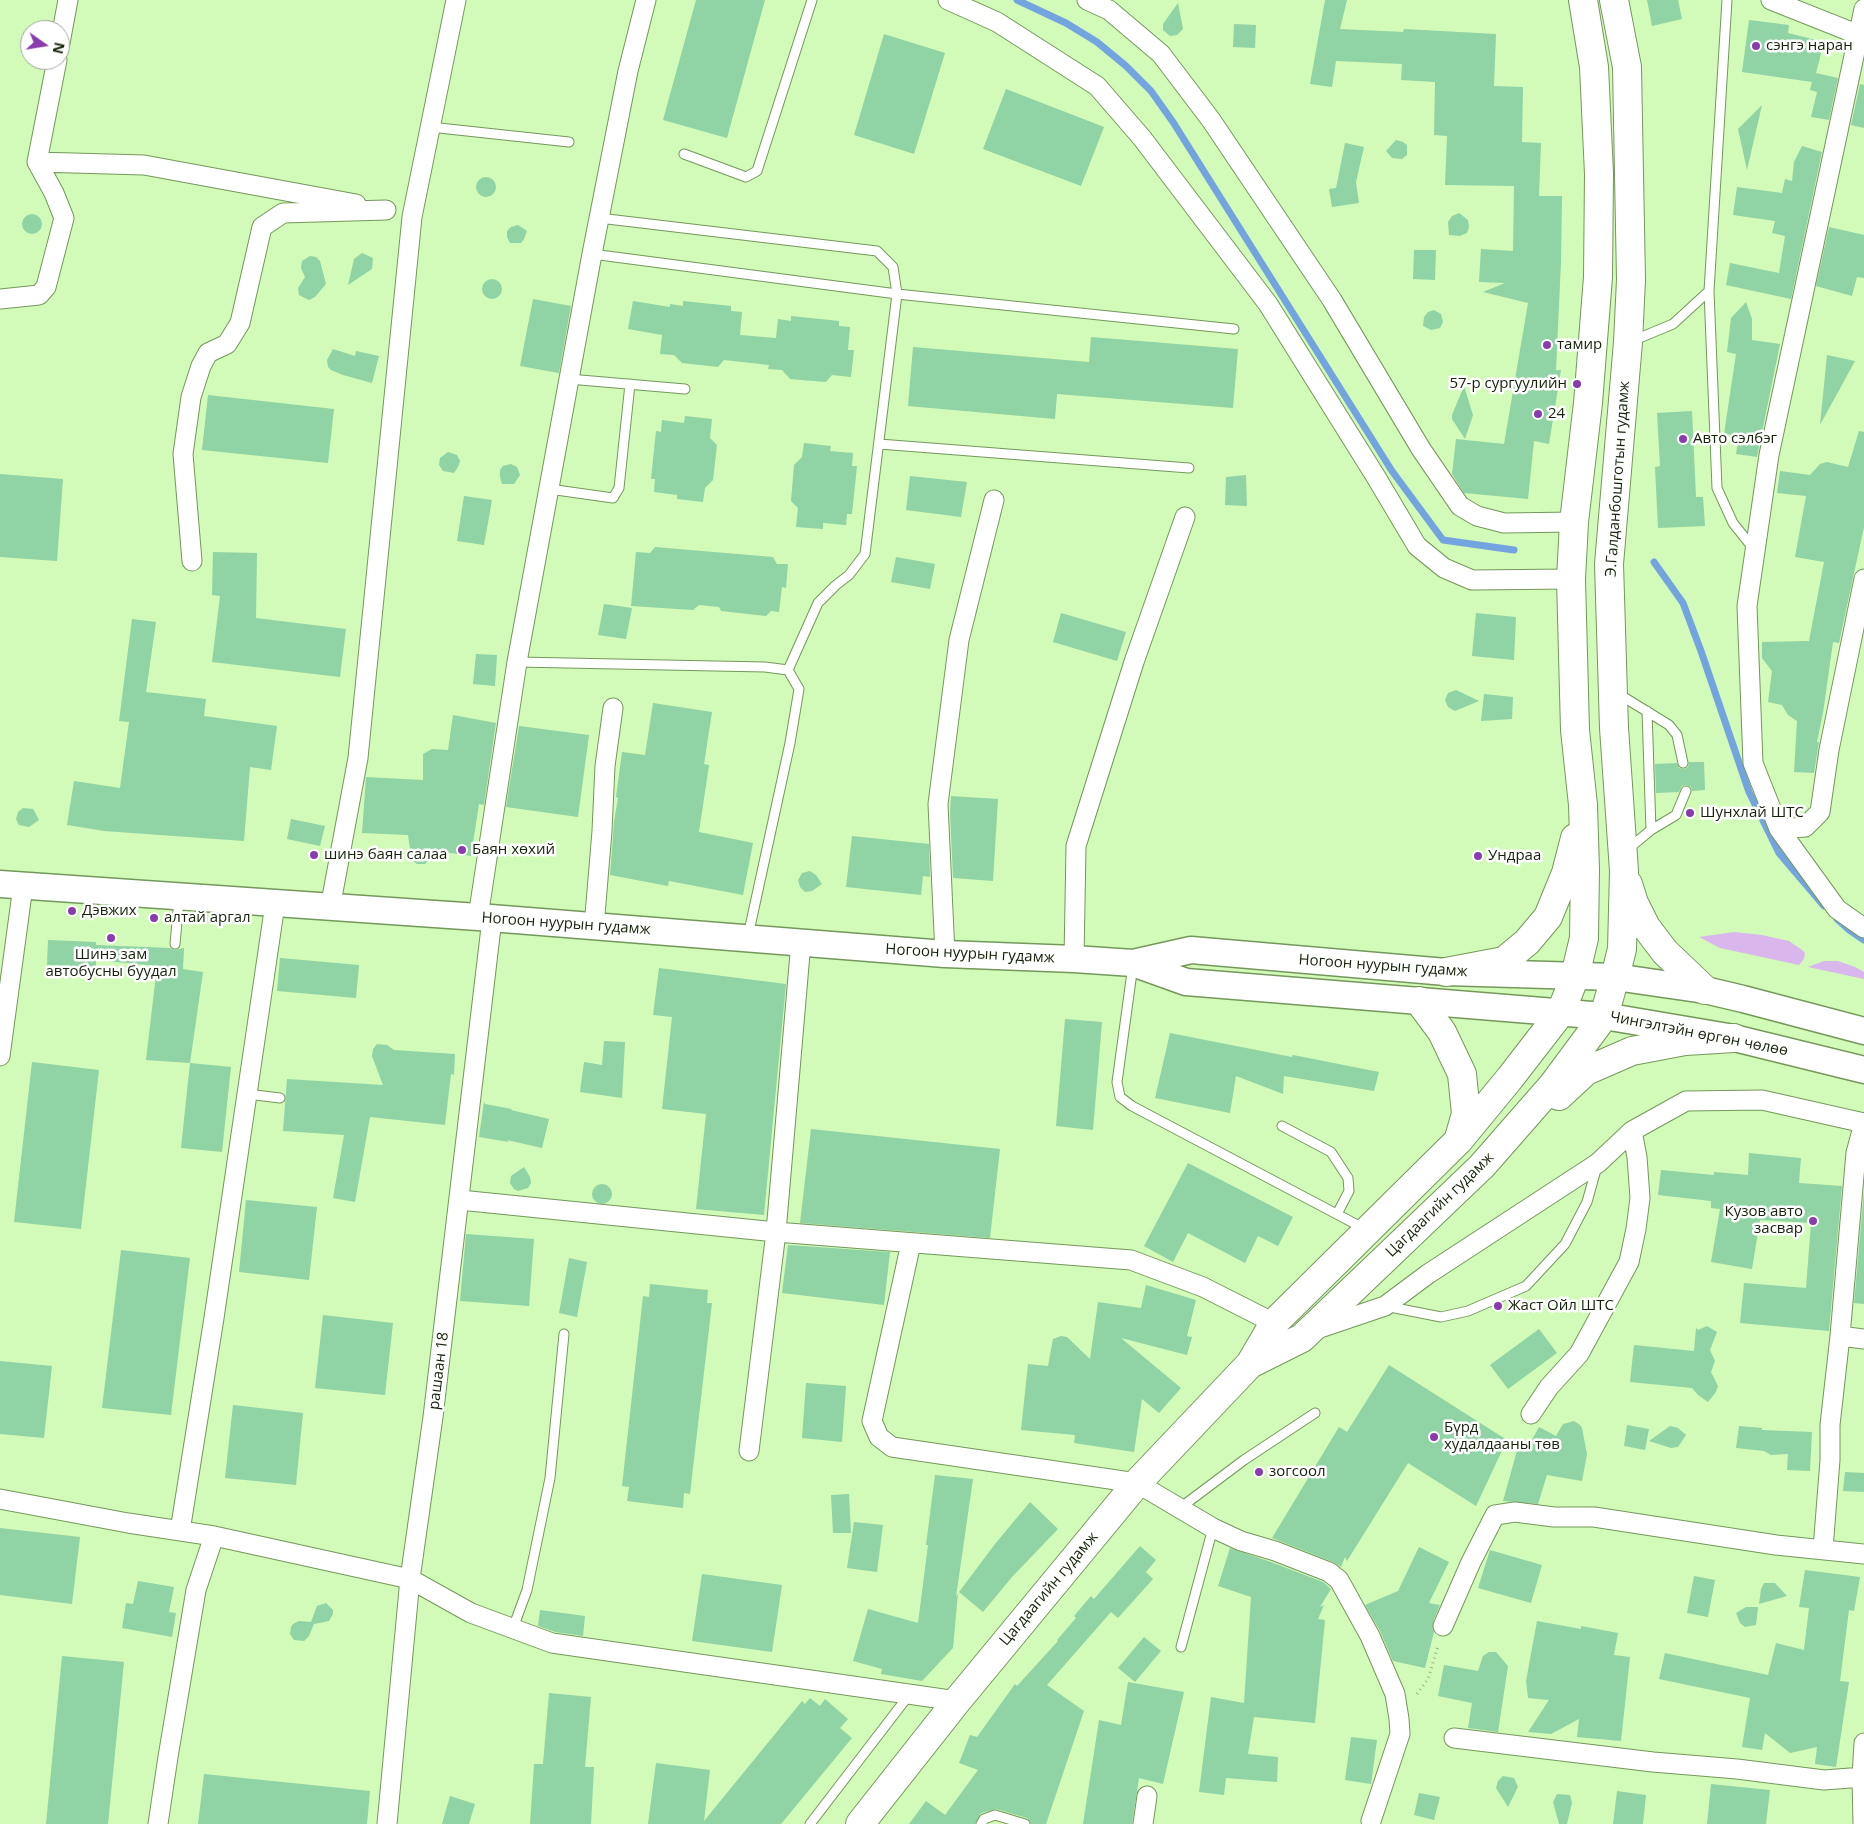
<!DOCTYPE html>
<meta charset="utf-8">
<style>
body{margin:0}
#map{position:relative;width:1864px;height:1824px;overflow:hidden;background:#d2fab8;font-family:"Open Sans",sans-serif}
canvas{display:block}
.north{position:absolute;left:20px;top:20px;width:50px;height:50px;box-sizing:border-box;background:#fff;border:1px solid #a1a79d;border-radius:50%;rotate:103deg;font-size:14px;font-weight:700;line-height:20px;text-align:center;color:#142309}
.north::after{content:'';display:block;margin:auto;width:18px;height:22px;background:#893cad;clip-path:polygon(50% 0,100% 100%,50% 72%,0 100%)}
</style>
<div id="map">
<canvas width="1864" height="1824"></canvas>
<div class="north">N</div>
</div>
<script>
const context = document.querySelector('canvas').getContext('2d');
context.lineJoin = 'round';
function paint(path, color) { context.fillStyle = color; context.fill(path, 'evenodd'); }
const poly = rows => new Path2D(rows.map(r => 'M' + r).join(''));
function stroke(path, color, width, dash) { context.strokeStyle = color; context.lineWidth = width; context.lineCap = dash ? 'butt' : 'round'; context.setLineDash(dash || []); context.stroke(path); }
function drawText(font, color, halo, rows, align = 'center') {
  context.font = font + ' "Open Sans",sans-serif'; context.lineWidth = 5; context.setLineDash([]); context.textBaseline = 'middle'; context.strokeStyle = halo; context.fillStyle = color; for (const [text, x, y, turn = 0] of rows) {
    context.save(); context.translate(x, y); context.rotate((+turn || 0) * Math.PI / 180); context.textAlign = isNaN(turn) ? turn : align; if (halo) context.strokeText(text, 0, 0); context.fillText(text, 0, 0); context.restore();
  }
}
paint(poly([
 [1734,932,1762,935,1789,941,1802,950,1805,953,1804,959,1799,965,1720,948,1699,937],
 [1824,961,1838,961,1855,967,1864,972,1864,979,1808,967]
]), '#d9b7ec');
stroke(poly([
 [1017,0,1066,23,1097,42,1126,66,1151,91,1173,122,1392,471,1443,540,1514,550],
 [1654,562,1683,603,1701,651,1749,792,1779,853,1824,906],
 [1837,919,1848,929,1864,940]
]), '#73a4e0', 7);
paint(poly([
 [696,0,765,0,727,138,663,120],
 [1325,0,1347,0,1340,29,1403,32,1404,29,1496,34,1494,86,1523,87,1522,142,1541,143,1539,196,1562,196,1561,262,1556,370,1561,370,1549,444,1534,441,1528,499,1464,493,1452,474,1456,439,1504,444,1528,303,1483,292,1505,283,1479,282,1481,249,1513,251,1514,186,1445,185,1447,136,1434,135,1435,82,1401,80,1402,64,1336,61,1332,87,1310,84],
 [1647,0,1678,0,1682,19,1652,26],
 [1178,3,1183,29,1177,35,1170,36,1163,30,1163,24],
 [1749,20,1789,25,1788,33,1824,42,1816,73,1838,78,1829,120,1811,117,1817,92,1810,90,1812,82,1742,72],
 [1234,24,1256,25,1255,48,1233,47],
 [884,34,945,53,914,154,854,135],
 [1860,84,1864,85,1864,128,1851,125],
 [1006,89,1104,127,1081,186,983,149],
 [1762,105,1747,170,1738,129],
 [1396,140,1403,142,1407,145,1407,155,1402,159,1392,158,1386,151],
 [1345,143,1364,147,1356,182,1359,203,1332,207,1329,189,1336,188],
 [1802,146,1822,152,1791,299,1726,285,1730,263,1779,273,1785,236,1772,233,1775,221,1733,215,1737,187,1782,193,1785,179,1792,181,1794,162],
 '476 187a10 10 0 1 1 20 0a10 10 0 1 1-20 0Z',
 [1459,213,1468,220,1469,227,1467,233,1460,236,1449,235,1448,222,1452,216],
 '22 224a10 10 0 1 1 20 0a10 10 0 1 1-20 0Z',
 [518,225,527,231,524,239,521,243,510,243,507,237,507,231,511,227],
 [1829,227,1864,235,1864,278,1857,277,1852,296,1816,286],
 [1414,250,1436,250,1435,280,1413,279],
 [362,253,373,258,372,269,348,285,354,259],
 [310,256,316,257,320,261,326,284,315,297,309,300,299,295,298,288,305,277,301,268,302,261],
 '482 289a10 10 0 1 1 20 0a10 10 0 1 1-20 0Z',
 [533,299,571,306,559,373,520,366],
 [633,301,670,307,670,304,683,306,683,301,731,306,731,311,742,312,740,335,776,338,778,319,791,321,791,316,839,321,839,326,850,327,848,350,854,350,851,377,832,375,826,382,790,379,782,370,768,369,769,365,724,360,718,367,682,363,674,355,660,354,662,335,628,329],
 [1746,302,1752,319,1752,340,1780,344,1757,457,1736,454,1739,436,1724,434,1736,354,1727,352,1731,318],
 [1434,310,1441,314,1443,322,1440,328,1431,330,1423,326,1424,317,1428,312],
 [1091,337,1238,349,1233,408,1057,394,1055,419,908,406,913,347,1089,362],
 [333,349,355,356,356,351,379,356,372,383,343,375,331,370,328,367,327,360],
 [1827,355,1855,361,1820,425],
 [1464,386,1473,415,1465,439,1452,419,1452,415],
 [208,395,334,409,328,463,202,450],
 [1692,411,1696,497,1703,497,1705,526,1658,528,1655,467,1660,466,1657,413],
 [685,416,712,419,710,438,717,445,713,480,705,488,703,502,677,499,677,495,654,492,655,479,651,479,656,431,661,432,662,420,684,423],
 [1859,431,1864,432,1864,527,1839,643,1833,642,1823,713,1817,742,1819,742,1814,773,1794,772,1797,721,1788,715,1782,705,1768,702,1772,671,1762,658,1762,642,1809,641,1824,562,1795,557,1806,496,1777,493,1780,471,1810,475,1820,464,1827,462,1848,467],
 [804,443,831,446,830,451,853,453,852,466,857,466,852,514,847,514,846,525,823,523,823,529,796,527,798,508,791,501,794,465,802,457],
 [448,452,457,455,460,461,458,467,454,473,443,471,439,465,440,458],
 [511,464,517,467,520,475,514,484,502,484,500,477,500,470,503,466],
 [0,474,63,479,57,561,0,557],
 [1246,475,1247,506,1225,505,1226,477],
 [910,476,967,482,961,517,906,510],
 [464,496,492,500,484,545,457,541],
 [655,547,773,557,777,564,788,564,786,588,782,587,779,612,771,611,766,616,721,611,719,607,699,605,693,610,631,606,636,552,650,553],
 [213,552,257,553,256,618,346,629,340,677,212,662,220,596,212,595],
 [896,557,935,564,930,589,891,582],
 [604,604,632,608,626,639,598,635],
 [1061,613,1126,632,1117,661,1053,642],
 [1476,613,1516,617,1514,660,1472,656],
 [132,619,156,622,146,692,206,699,204,716,277,726,271,770,250,767,244,841,104,831,67,825,74,781,120,788,129,722,119,721],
 [476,654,497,655,495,686,473,684],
 [1456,690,1479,701,1455,711,1448,707,1445,700,1448,693],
 [1484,694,1513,697,1512,719,1481,721],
 [653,703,712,712,704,764,709,765,699,832,753,843,743,895,669,881,668,886,610,875,614,822,618,798,616,797,622,752,645,755],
 [453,715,496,723,484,805,479,804,471,856,437,851,425,864,417,864,412,860,411,856,408,835,362,833,366,777,423,780,423,754,432,749,448,750],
 [519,726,589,735,578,817,506,807],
 [1689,762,1704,762,1705,790,1692,791,1691,787,1686,785,1682,786,1679,792,1656,793,1655,764,1677,763,1679,768,1684,769,1688,767],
 [951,796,998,799,993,881,953,878,950,812],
 [23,808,33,809,39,820,29,827,19,825,16,819,18,812],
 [291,819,325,826,320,846,287,839],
 [852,836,929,844,930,877,923,876,921,895,846,887],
 [810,871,816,875,822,884,812,891,805,892,800,887,798,880,802,873],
 [48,940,96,942,96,945,170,948,175,950,184,948,183,969,203,972,190,1063,146,1060,157,966,96,960,96,967,47,965],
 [280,958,359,965,356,998,277,991],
 [659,968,786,984,764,1215,696,1209,706,1114,662,1109,672,1017,653,1015],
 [1065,1019,1102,1022,1093,1130,1056,1126],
 [1170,1033,1292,1057,1293,1055,1379,1072,1374,1091,1284,1076,1283,1094,1236,1076,1230,1113,1155,1098],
 [604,1041,625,1042,622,1098,580,1092,584,1062,602,1065],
 [377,1044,387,1045,394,1050,455,1054,454,1075,451,1074,445,1125,370,1117,355,1202,333,1198,344,1135,283,1131,287,1079,383,1085,372,1056,373,1049],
 [32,1062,99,1070,81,1229,14,1222],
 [190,1063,231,1067,222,1152,181,1148],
 [484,1102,485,1104,512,1109,511,1110,549,1119,542,1148,507,1140,509,1142,479,1137],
 [811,1129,1000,1149,990,1238,800,1223],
 [1749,1153,1801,1158,1799,1183,1842,1186,1829,1331,1740,1323,1744,1283,1806,1288,1811,1223,1760,1220,1752,1269,1711,1262,1720,1209,1711,1208,1711,1201,1658,1195,1661,1170,1714,1175,1714,1172,1748,1175],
 [1188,1163,1293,1217,1278,1246,1258,1236,1245,1263,1188,1233,1173,1262,1144,1246],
 [524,1167,530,1177,531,1183,528,1188,518,1191,514,1189,510,1183,511,1176],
 '592 1194a10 10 0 1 1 20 0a10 10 0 1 1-20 0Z',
 [1864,1191,1864,1304,1854,1303],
 [246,1200,317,1207,309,1280,239,1272],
 [466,1234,534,1239,529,1306,460,1301],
 [788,1245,890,1252,884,1305,782,1293],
 [121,1250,190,1258,171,1415,102,1408],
 [569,1258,587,1262,577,1317,559,1313],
 [650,1284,708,1290,707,1303,712,1303,690,1494,684,1493,683,1508,627,1501,629,1487,622,1486,643,1296,649,1297],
 [1146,1285,1196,1300,1187,1336,1192,1337,1187,1355,1121,1338,1181,1388,1159,1413,1142,1399,1134,1452,1074,1443,1075,1435,1021,1430,1028,1364,1048,1366,1053,1339,1061,1336,1067,1337,1090,1359,1098,1302,1141,1308],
 [323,1315,393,1323,385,1395,315,1388],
 [1707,1326,1717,1332,1710,1350,1715,1361,1711,1372,1718,1386,1716,1392,1708,1402,1698,1395,1692,1388,1630,1382,1634,1345,1694,1351,1696,1328,1698,1330],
 [1539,1329,1557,1353,1508,1389,1490,1365],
 [0,1361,52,1366,44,1438,0,1434],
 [1389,1365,1507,1440,1476,1506,1408,1463,1347,1561,1345,1557,1341,1567,1333,1562,1272,1538,1339,1427,1347,1432],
 [806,1383,846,1386,842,1442,802,1438],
 [233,1405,303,1413,296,1485,225,1478],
 [1574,1421,1580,1425,1582,1428,1587,1454,1582,1481,1547,1475,1538,1504,1503,1501,1518,1447,1525,1452,1539,1427,1556,1436,1563,1424],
 [1627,1425,1649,1429,1645,1450,1624,1446],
 [1670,1426,1678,1428,1686,1435,1678,1447,1671,1448,1649,1441],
 [1739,1426,1762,1428,1762,1430,1812,1432,1810,1471,1787,1470,1788,1454,1771,1455,1764,1451,1736,1448],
 [1845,1472,1864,1473,1864,1492,1843,1491],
 [935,1475,973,1479,956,1597,958,1593,953,1648,922,1681,881,1674,882,1669,853,1661,868,1609,918,1623,928,1545,926,1545],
 [849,1494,851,1533,833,1533,831,1495],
 [1030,1502,1058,1529,1012,1577,983,1612,959,1592,995,1544],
 [854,1522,883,1525,877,1572,847,1568],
 [0,1528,80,1537,72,1604,0,1595],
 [1140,1546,1156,1560,1146,1572,1153,1579,1118,1618,1111,1612,1047,1685,1084,1711,1046,1824,1031,1824,1027,1818,996,1809,981,1813,975,1824,909,1824,926,1801,945,1815,978,1770,959,1763,970,1735,977,1737,1015,1684,1017,1686,1058,1641,1057,1640,1076,1618,1074,1616,1091,1596,1094,1599],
 [1419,1547,1449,1562,1429,1603,1440,1605,1433,1622,1434,1632,1425,1668,1393,1661,1380,1631,1365,1605,1398,1591],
 [1230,1548,1271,1562,1323,1582,1331,1589,1320,1607,1324,1605,1318,1619,1325,1620,1315,1723,1254,1717,1248,1754,1278,1757,1277,1782,1226,1778,1224,1795,1199,1792,1211,1697,1244,1703,1251,1597,1218,1586],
 [1490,1550,1542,1565,1531,1603,1478,1588],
 [1805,1570,1860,1577,1854,1611,1849,1610,1840,1681,1849,1682,1836,1767,1815,1764,1817,1747,1790,1753,1765,1733,1762,1750,1742,1747,1750,1698,1659,1679,1665,1653,1768,1675,1776,1643,1804,1650,1809,1608,1799,1607],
 [702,1574,782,1585,772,1652,692,1641],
 [1694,1576,1715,1580,1708,1617,1687,1613],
 [138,1581,174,1587,169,1612,176,1613,172,1637,122,1628,126,1603,133,1604],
 [1764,1583,1775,1583,1787,1596,1759,1604,1761,1589],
 [326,1603,333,1610,333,1614,329,1621,314,1624,309,1636,304,1641,294,1640,290,1634,291,1627,293,1624,299,1621,311,1622,317,1606],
 [1746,1607,1758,1607,1756,1625,1745,1627,1740,1623,1736,1613],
 [540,1610,585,1616,583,1636,555,1632,538,1626],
 [1537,1621,1581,1629,1581,1626,1618,1633,1614,1655,1630,1657,1621,1741,1577,1737,1579,1719,1551,1734,1528,1732,1549,1700,1528,1698,1526,1681],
 [1144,1637,1161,1651,1135,1682,1118,1668],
 [1489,1652,1496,1652,1508,1666,1498,1732,1468,1728,1472,1703,1438,1696,1444,1665,1478,1671,1483,1656],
 [62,1656,124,1662,108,1824,46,1824],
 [1128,1682,1184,1692,1163,1784,1139,1778,1132,1824,1083,1824,1099,1720,1121,1725],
 [549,1693,591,1697,585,1767,594,1767,591,1824,530,1824,534,1764,543,1764],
 [810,1698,820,1706,825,1699,848,1719,840,1728,852,1738,781,1824,648,1824,656,1763,710,1770,704,1821,802,1701,805,1704],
 [1351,1737,1377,1740,1371,1784,1345,1780],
 [204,1774,370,1791,367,1824,198,1824],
 [1503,1776,1514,1778,1518,1787,1508,1807,1496,1788,1498,1781],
 [1711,1784,1770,1790,1766,1824,1707,1824],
 [1617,1791,1646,1795,1643,1824,1613,1824],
 [1419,1793,1440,1797,1434,1820,1414,1815],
 [1557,1794,1570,1795,1572,1803,1567,1824,1559,1824,1553,1802],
 [450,1796,475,1804,469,1824,442,1824]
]), '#90d3a4');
const service = poly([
 [1727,0,1709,291,1717,488,1733,523,1753,548],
 [430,127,569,142],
 [684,154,746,177,757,171,812,0],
 [599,218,877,251,893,267,897,294,1234,329],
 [592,254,897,294,865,554,849,575,836,585,818,603,788,670],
 [1632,341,1673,324,1709,291],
 [569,379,685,389],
 [879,444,1189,468],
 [549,489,613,498,619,488,630,384],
 [517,662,765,667,788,670,799,689,790,743,748,936],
 [1617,693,1669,725,1677,735,1683,763],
 [1647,711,1651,830],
 [1628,849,1651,830,1676,815,1686,791],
 [175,944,179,900],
 [1133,965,1117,1082,1120,1097,1132,1106,1365,1229],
 [247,1094,280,1098],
 [1282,1126,1331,1152,1348,1178,1349,1191,1337,1214],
 [1385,1306,1441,1317,1468,1311,1526,1286,1565,1244,1587,1202,1597,1166],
 [1180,1508,1244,1460,1315,1413],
 [513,1628,527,1590,550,1478,564,1334],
 [1181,1647,1213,1528],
 [810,1824,909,1695],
 [981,1824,984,1819,995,1815,1025,1824]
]);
const minor = poly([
 [948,0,997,22,1097,86,1142,138,1268,304,1376,477,1417,546,1444,568,1472,580,1571,579],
 [1087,0,1109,10,1161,54,1211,120,1332,300,1421,449,1460,506,1477,516,1504,523,1574,522],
 [1771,0,1864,37],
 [1864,9,1769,455,1747,606,1753,763,1779,829,1805,827,1820,812,1829,750,1864,579],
 [60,43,68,0],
 [37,162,144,165,356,204],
 [0,299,39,295,46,287,64,218,54,193,37,162,57,60],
 [192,561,183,454,191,397,201,366,208,353,227,344,240,323,262,227,283,213,386,210],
 [1779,829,1837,909,1864,928],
 [330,908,358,758,412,217,456,0],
 [478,917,517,662,592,254,628,71,646,0],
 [594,927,602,831,605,766,613,708],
 [945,954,938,804,959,640,994,500],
 [1074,959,1076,846,1134,662,1185,517],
 [0,1056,23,886],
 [460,1200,776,1232,1131,1260,1203,1287,1274,1323],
 [911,1243,872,1421,879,1437,892,1447,1137,1483,1213,1528,1241,1541,1275,1551,1329,1572,1339,1580,1370,1636,1395,1694,1399,1719,1400,1734,1371,1821],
 [1314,1330,1385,1306,1428,1274,1598,1163,1632,1131,1686,1101,1762,1100,1864,1123],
 [1840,1336,1864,1339],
 [1531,1414,1549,1387,1579,1354,1629,1262,1636,1229,1640,1198,1637,1157,1632,1131],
 [749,1451,776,1232,801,942],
 [0,1499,128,1523,214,1536,410,1579,471,1613,552,1643,957,1701],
 [180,1531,214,1318,275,904],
 [1823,1549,1830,1460,1830,1425,1840,1336,1856,1153,1864,1123],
 [1443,1626,1471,1562,1495,1515,1515,1512,1554,1517,1594,1517,1776,1545,1864,1554],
 [1454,1738,1653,1762,1737,1769,1824,1780,1864,1777],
 [158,1824,168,1757,196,1590,214,1536],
 [387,1824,410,1579,433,1417,492,919],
 [1143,1824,1147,1796],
 [1863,1824,1862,1777,1864,1743]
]);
const secondary = poly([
 [0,884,478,917,945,954,1074,959,1133,963,1186,982,1604,1016,1734,1038,1864,1070],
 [1133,963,1191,950,1446,972,1615,977,1705,990,1743,999,1864,1031]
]);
const primary = poly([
 [1628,884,1634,903,1646,927,1665,952,1705,990],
 [1446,972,1504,961,1527,942,1548,917,1566,873,1575,838],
 [1419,1001,1442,1032,1462,1074,1466,1114,1459,1138],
 [1559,1096,1586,1071,1632,1051,1685,1041,1734,1038],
 [1250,1364,1302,1338,1482,1166,1552,1086,1604,1016,1615,977,1622,949,1624,871,1614,728,1609,564,1628,342,1631,280,1627,67,1614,0],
 [860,1824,957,1701,1137,1483,1250,1364,1274,1323,1459,1140,1510,1078,1561,1012,1575,976,1584,938,1585,869,1583,805,1575,730,1571,579,1574,522,1588,403,1598,277,1599,174,1594,67,1583,0]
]);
stroke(service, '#74985b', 11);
stroke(minor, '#74985b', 21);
stroke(secondary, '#74985b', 29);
stroke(primary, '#74985b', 30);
stroke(poly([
 [1417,1694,1428,1679,1438,1646]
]), '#95b580', 3, [1, 4]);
stroke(service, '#fff', 9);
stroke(minor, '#fff', 19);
stroke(secondary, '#fff', 26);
stroke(primary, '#fff', 28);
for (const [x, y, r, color] of [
 [1756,46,5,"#893cad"],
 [1547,345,5,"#893cad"],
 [1577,384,5,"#893cad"],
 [1538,414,5,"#893cad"],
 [1683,439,5,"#893cad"],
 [1690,813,5,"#893cad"],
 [462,850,5,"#893cad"],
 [314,855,5,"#893cad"],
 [1478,856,5,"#893cad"],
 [72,911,5,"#893cad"],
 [154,918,5,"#893cad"],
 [111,938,5,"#893cad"],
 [1813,1221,5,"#893cad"],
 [1498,1306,5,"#893cad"],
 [1434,1437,5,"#893cad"],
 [1259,1472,5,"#893cad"]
]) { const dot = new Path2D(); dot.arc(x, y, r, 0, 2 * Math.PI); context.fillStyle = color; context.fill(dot); stroke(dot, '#fff', 2); }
drawText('15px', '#142309', '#fff', [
 ["сэнгэ наран",1766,46],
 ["тамир",1557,345],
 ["57-р сургуулийн",1567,384,"right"],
 ["24",1548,414],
 ["Авто сэлбэг",1693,439],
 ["Шунхлай ШТС",1700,813],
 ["Баян хөхий",472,850],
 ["шинэ баян салаа",324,855],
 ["Ундраа",1488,856],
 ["Дэвжих",82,911],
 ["алтай аргал",164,918],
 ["Шинэ зам",111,955,"center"],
 ["автобусны буудал",111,972,"center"],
 ["Кузов авто",1803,1212,"right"],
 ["засвар",1803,1229,"right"],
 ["Жаст Ойл ШТС",1508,1306],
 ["Бүрд",1444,1428],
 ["худалдааны төв",1444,1445],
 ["зогсоол",1269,1472]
], 'left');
drawText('15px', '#142309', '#fff', [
 ["Э.Галданбошготын гудамж",1618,479,-86],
 ["Ногоон нуурын гудамж",566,924,4],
 ["Ногоон нуурын гудамж",970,954,3],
 ["Ногоон нуурын гудамж",1383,966,4],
 ["Чингэлтэйн өргөн чөлөө",1699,1034,11],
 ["Цагдаагийн гудамж",1440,1205,-44],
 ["рашаан 18",439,1371,-83],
 ["Цагдаагийн гудамж",1049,1589,-50]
]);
</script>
